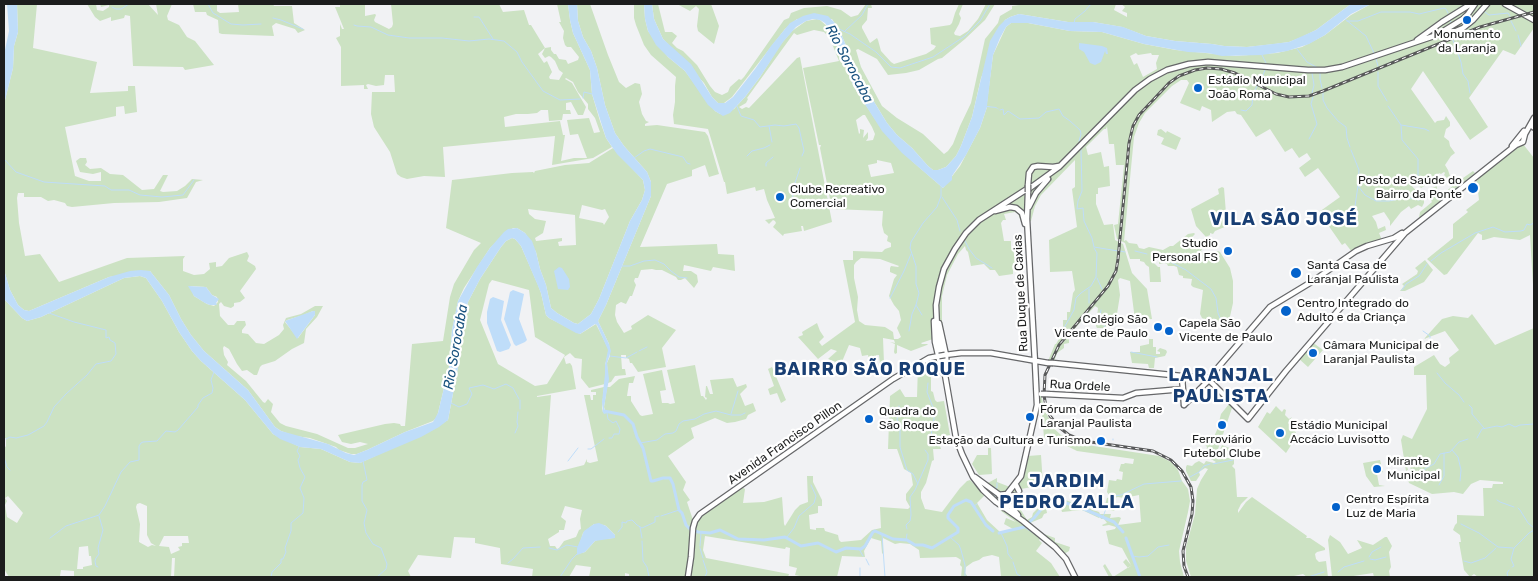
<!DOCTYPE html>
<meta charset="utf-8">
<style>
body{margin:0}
#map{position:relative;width:1538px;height:581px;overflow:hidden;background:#f1f2f4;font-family:Rubik,sans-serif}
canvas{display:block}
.frame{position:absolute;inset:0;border:5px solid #1c1d1d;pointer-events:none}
</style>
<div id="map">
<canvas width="1538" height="581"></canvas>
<div class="frame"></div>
</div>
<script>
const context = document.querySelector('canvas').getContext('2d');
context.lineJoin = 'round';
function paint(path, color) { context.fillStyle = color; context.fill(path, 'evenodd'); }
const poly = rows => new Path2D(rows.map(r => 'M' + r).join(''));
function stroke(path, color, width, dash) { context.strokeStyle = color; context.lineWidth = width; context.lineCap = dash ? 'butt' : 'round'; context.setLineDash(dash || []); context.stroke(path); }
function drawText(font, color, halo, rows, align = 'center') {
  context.font = font + ' Rubik,sans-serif'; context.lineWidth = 4.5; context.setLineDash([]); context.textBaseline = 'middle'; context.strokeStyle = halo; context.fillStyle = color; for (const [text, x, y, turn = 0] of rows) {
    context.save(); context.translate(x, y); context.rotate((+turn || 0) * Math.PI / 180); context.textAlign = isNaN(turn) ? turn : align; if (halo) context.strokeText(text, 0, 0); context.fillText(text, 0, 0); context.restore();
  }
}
paint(poly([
 [17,4,37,4,33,48,97,62,90,93,128,91,128,86,135,86,137,112,125,114,124,106,116,107,116,116,65,127,75,176,89,181,101,181,101,172,93,174,80,172,76,161,80,158,86,158,87,162,85,165,90,169,101,168,110,174,123,175,142,190,154,189,163,175,168,175,160,191,163,192,177,191,185,186,192,179,203,180,196,182,187,198,159,202,114,203,72,207,67,206,65,203,54,200,48,201,41,197,24,197,24,193,18,193,17,198,19,223,25,256,40,254,59,282,127,258,185,256,183,259,183,271,194,275,204,274,210,269,209,263,216,262,216,267,222,266,229,258,247,252,249,256,247,261,255,266,256,269,240,291,245,298,240,302,234,303,234,306,231,308,224,306,221,302,219,304,220,316,228,325,234,325,237,321,245,321,246,325,242,330,242,333,248,334,256,343,264,344,279,335,284,329,283,325,286,318,301,314,315,306,323,306,317,317,306,329,304,343,292,349,275,361,262,365,260,367,257,375,254,375,247,370,242,371,237,364,229,349,224,346,223,348,224,355,228,362,227,365,246,381,263,402,265,403,268,399,273,404,271,412,280,423,286,426,317,434,348,448,355,448,368,444,360,442,351,444,342,442,338,435,385,424,394,423,400,424,401,426,405,426,412,344,443,341,450,297,454,284,474,250,481,243,446,228,452,180,512,173,533,172,534,173,535,171,565,165,589,163,613,148,643,180,645,190,642,200,630,221,599,299,591,314,578,324,574,323,557,313,551,308,546,285,540,269,536,252,525,233,517,228,513,228,490,248,464,288,458,301,452,330,449,367,438,413,436,418,433,421,405,432,367,450,357,454,351,454,339,450,336,447,310,438,295,436,281,431,275,427,248,390,204,351,191,335,181,319,169,295,150,271,109,277,29,311,24,310,18,305,10,290,4,270,4,104,13,68,14,46,18,32],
 [582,205,602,210,605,209,609,217,604,225,603,223,579,218],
 [528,209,575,215,576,245,559,246,558,242,562,241,562,238,536,241,535,238,543,233,546,221,535,219,529,214],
 [190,286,206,287,212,295,217,297,218,302,214,306,207,304,194,296],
 [313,311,315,312,315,315,298,338,285,322,287,320,304,315],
 [87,4,96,4,97,10,103,11,109,7,109,5,101,7,100,4,148,4,158,15,156,4,172,4,167,16,168,20,179,25,187,37,195,41,214,65,185,70,183,67,133,66,130,16,125,15,124,18,111,21,111,17,100,21,95,17],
 [193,4,217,4,217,11,220,13,239,12,238,4,273,4,274,6,292,6,294,23,305,30,298,33,295,29,276,23,272,26,274,36,222,34,219,33,218,20,207,15,206,12,195,12],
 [340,4,365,4,365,16,375,14,376,15,374,20,375,22,389,29,392,27,393,24,391,4,499,4,503,12,524,10,529,25,531,25,545,48,551,47,551,50,554,54,556,54,559,59,566,60,568,64,578,60,579,57,571,47,567,47,565,45,563,38,564,31,559,22,561,22,557,4,568,4,570,20,573,33,590,70,592,94,600,121,606,138,612,147,593,158,552,165,555,136,443,147,445,177,424,176,407,179,401,177,397,174,390,152,374,127,371,114,372,92,395,92,394,75,385,75,384,85,376,86,368,84,366,85,368,89,364,89,364,85,341,86,341,47,336,38,340,36,340,24,342,29,344,29,335,7,340,7],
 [545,48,542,54,545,58,549,56,551,57,555,61,559,70,563,73,559,80,550,79,549,77,552,72,547,61,544,63,538,54],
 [566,78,573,82,578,92,588,104,588,109,595,118,600,132,594,133,589,118,567,120,570,135,578,134,587,158,574,158,561,161,565,135,563,135,560,121,505,127,504,117,516,114,528,114,537,113,541,110,548,110,549,121,562,120,563,114,571,114,570,110,566,110,566,103,571,102,578,115,583,115,586,107,572,83,565,79],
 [577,4,590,4,608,55,619,82,626,88,635,83,640,84,642,94,639,102,642,114,646,121,649,122,645,124,645,126,657,125,705,132,708,136,719,174,709,177,705,165,692,170,692,176,667,184,640,247,717,244,718,254,734,255,735,271,713,267,711,271,684,265,683,271,691,271,697,275,698,282,694,288,685,278,681,280,678,280,676,277,662,270,656,270,652,269,641,270,638,278,635,278,634,281,636,285,632,296,630,296,626,304,621,302,616,305,615,315,617,322,624,333,632,329,631,326,648,315,676,330,662,348,666,367,638,372,632,363,630,363,629,359,626,358,626,355,621,355,622,369,625,369,626,375,615,376,611,382,608,383,607,363,610,356,609,344,598,321,606,305,651,196,651,182,647,172,624,146,615,133,605,105,597,68,591,51,583,37,578,21],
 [634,4,644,4,645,19,648,31,668,57,685,71,715,111,720,114,734,109,745,97,760,77,780,45,792,31,806,21,817,19,820,20,829,28,854,87,875,119,913,162,943,188,960,166,980,128,987,107,990,107,987,106,987,102,993,55,1006,27,1011,23,1028,23,1070,31,1102,32,1144,44,1176,50,1235,56,1277,53,1302,47,1325,35,1351,15,1371,4,1534,4,1534,18,1528,14,1533,12,1518,16,1519,17,1524,16,1534,21,1534,28,1515,55,1503,50,1469,98,1488,127,1470,140,1423,71,1411,89,1435,123,1437,121,1444,120,1446,116,1450,122,1450,126,1446,129,1444,137,1449,141,1450,146,1455,153,1451,156,1445,165,1448,170,1450,176,1456,183,1473,171,1475,173,1419,218,1420,212,1432,202,1429,197,1432,188,1437,186,1437,190,1441,195,1454,185,1444,175,1445,173,1444,172,1441,174,1439,173,1434,181,1421,188,1415,181,1410,184,1424,199,1424,203,1422,207,1418,205,1411,209,1409,206,1401,212,1390,226,1390,221,1384,212,1372,216,1376,222,1378,229,1385,226,1386,230,1379,233,1382,240,1352,252,1345,243,1342,245,1319,212,1340,197,1318,168,1305,177,1299,168,1311,159,1307,153,1299,158,1292,148,1285,152,1270,129,1256,137,1241,115,1237,114,1235,111,1227,112,1212,122,1211,110,1202,106,1200,111,1180,103,1189,83,1187,80,1181,80,1172,86,1145,113,1139,123,1134,137,1124,241,1126,240,1129,243,1137,244,1139,248,1144,249,1149,247,1163,250,1170,246,1173,246,1188,234,1194,233,1195,234,1192,237,1192,239,1202,249,1201,251,1204,255,1218,251,1220,252,1230,268,1233,281,1233,303,1229,321,1210,322,1202,318,1200,314,1203,290,1193,287,1191,285,1192,279,1183,278,1183,276,1179,275,1177,267,1174,266,1168,266,1167,264,1165,263,1159,264,1159,260,1156,258,1154,263,1158,267,1160,267,1161,282,1150,282,1149,267,1146,265,1144,262,1140,261,1140,259,1130,259,1125,243,1117,239,1114,225,1118,224,1124,165,1116,165,1114,144,1109,144,1107,126,1106,129,1104,129,1086,147,1088,155,1101,152,1104,167,1109,166,1110,186,1098,188,1098,194,1096,194,1096,204,1104,225,1113,224,1115,240,1123,244,1132,273,1147,289,1152,319,1135,320,1130,281,1120,278,1118,280,1120,295,1116,320,1111,320,1111,322,1106,323,1106,328,1097,328,1096,326,1098,308,1095,306,1069,335,1069,343,1064,344,1064,348,1057,353,1054,362,1048,361,1055,344,1056,344,1063,332,1063,320,1067,320,1067,312,1070,312,1073,293,1075,290,1072,271,1050,272,1049,240,1077,227,1072,189,1075,187,1075,160,1041,195,1035,206,1031,221,1028,222,1021,221,1018,214,1015,212,1004,214,1006,220,1003,220,1001,223,1004,241,1011,241,1011,247,1013,249,1014,254,1019,257,1018,263,1013,263,1013,274,999,276,995,270,990,270,984,264,971,266,968,252,966,250,965,246,958,254,947,275,942,296,942,321,947,353,938,314,934,314,933,339,921,343,922,344,928,344,927,345,911,351,897,345,897,353,895,354,894,352,895,344,890,342,895,343,894,340,883,338,884,363,880,364,879,355,876,355,877,359,869,359,868,355,862,356,860,348,849,345,841,364,828,359,837,351,831,349,818,359,798,337,803,335,802,332,817,323,820,331,824,337,819,342,822,346,855,322,843,260,853,260,853,251,882,252,885,249,891,247,891,243,887,241,888,236,884,233,882,225,883,211,832,209,830,201,831,200,830,199,820,148,821,145,819,145,803,68,839,61,833,46,830,41,831,39,824,32,814,30,797,35,794,33,747,98,748,99,746,103,739,107,742,109,746,107,749,108,797,58,800,57,832,222,804,231,803,226,801,226,802,231,784,234,783,236,773,227,776,223,775,221,773,220,769,224,765,220,775,218,767,200,764,189,756,191,755,187,727,194,725,182,724,182,708,129,674,124,673,115,675,102,675,86,676,77,651,55,644,45,636,25,634,18],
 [1136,53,1138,55,1151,53,1152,55,1159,55,1156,63,1157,69,1143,77,1137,63,1134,65,1130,56],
 [863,115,865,115,872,127,875,134,873,140,866,141,868,138,868,132,863,138,864,130,860,129,860,133,859,134,856,120],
 [877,160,891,163,894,173,871,177,868,165,877,163],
 [861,258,880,259,899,266,898,267,891,266,890,268,890,272,897,275,894,279,889,296,894,305,899,311,901,320,897,328,901,337,898,339,894,339,893,332,885,327,865,325,859,321,857,310,858,297,854,278,854,265,856,262],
 [652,4,658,4,665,32,672,32,677,36,672,43,677,48,683,51,697,65,710,86,715,92,722,95,728,92,730,87,739,79,741,80,744,77,784,20,789,18,791,13,804,8,827,6,841,10,851,17,858,15,866,4,871,4,872,8,868,8,867,20,862,26,862,28,870,43,877,38,878,40,881,51,891,62,894,64,926,54,934,49,936,46,931,44,930,28,950,25,952,23,955,13,959,4,963,4,959,14,961,18,959,24,954,33,955,35,960,36,968,31,978,19,986,4,995,4,985,20,965,39,942,58,938,59,919,70,906,73,888,75,877,59,858,49,856,50,861,67,882,106,897,118,923,134,944,154,948,151,953,144,960,126,971,103,985,39,998,23,1000,16,1012,9,1012,6,1026,4,1116,4,1114,10,1127,17,1127,13,1122,11,1125,7,1121,4,1351,4,1316,30,1302,37,1289,42,1275,44,1247,47,1224,46,1212,44,1175,41,1146,36,1122,27,1093,22,1068,22,1019,14,1010,17,1005,20,981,78,972,117,961,146,956,156,946,167,938,170,933,170,928,166,912,148,897,135,887,123,859,77,842,36,832,19,797,19,785,29,732,97,724,103,718,103,712,97,704,83,663,39,654,19],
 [677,4,711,4,719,26,714,44,698,31,697,26,699,9,696,6,690,11],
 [1161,129,1166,133,1167,131,1181,138,1176,150,1161,144,1164,138,1157,135,1158,130],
 [1523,144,1534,158,1534,285,1533,285,1530,235,1520,240,1494,237,1484,240,1482,240,1482,235,1478,233,1447,274,1444,275,1427,259,1453,238,1453,224,1468,212,1466,210,1479,200,1478,191,1475,194,1469,187,1477,181,1480,174,1517,146],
 [1222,187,1224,188,1227,226,1215,231,1213,234,1210,233,1210,235,1206,237,1196,226,1191,209,1219,194,1218,189],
 [512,238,515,239,521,246,538,285,541,293,546,315,549,318,580,334,596,324,609,350,605,365,605,384,589,388,581,378,582,359,575,358,570,353,564,357,566,364,570,363,572,366,576,389,537,396,537,397,551,395,545,475,584,465,587,459,587,462,590,463,598,461,584,395,590,395,591,400,593,400,593,395,596,395,596,392,591,392,591,390,604,387,602,408,603,412,606,413,604,407,607,387,610,387,619,379,635,376,633,383,629,383,627,396,631,396,631,401,640,415,642,416,653,414,643,374,662,370,666,390,660,391,662,403,668,403,670,404,675,403,667,370,695,365,701,396,703,396,706,400,707,398,705,397,706,386,707,386,710,394,713,394,710,380,733,378,737,387,746,384,747,387,740,394,745,406,753,403,756,411,748,415,746,419,735,422,727,423,715,418,691,428,694,438,668,456,686,482,683,490,690,500,687,502,693,520,742,487,745,489,743,503,764,502,782,497,784,524,785,526,795,510,800,505,808,502,807,476,813,476,813,482,822,500,822,506,818,506,818,513,809,515,810,529,816,530,816,528,824,528,825,531,838,535,839,540,841,542,861,540,872,530,881,528,880,507,908,509,910,507,906,500,906,494,913,485,911,473,904,469,897,449,888,449,890,396,900,389,905,397,917,397,918,366,925,362,926,372,931,372,931,391,933,392,935,400,937,402,944,401,950,435,943,436,943,439,938,440,941,449,933,449,934,460,932,461,926,483,921,492,921,498,925,509,942,512,960,488,967,481,970,480,985,495,991,487,986,484,997,478,997,482,1010,487,1005,499,1022,479,1028,456,1041,455,1043,485,1021,489,1020,498,1022,502,1019,507,1027,520,1032,517,1033,513,1044,502,1044,499,1057,497,1099,512,1100,514,1111,514,1110,518,1119,517,1121,518,1118,525,1141,522,1139,495,1124,498,1118,497,1114,498,1113,500,1116,503,1116,508,1114,511,1110,510,1105,505,1107,498,1110,497,1107,492,1109,480,1116,481,1117,479,1122,480,1123,472,1119,471,1121,464,1124,464,1125,463,1133,464,1134,459,1077,451,1061,443,1046,439,1044,437,1042,415,1038,410,1039,396,1041,395,1045,411,1051,422,1049,424,1061,435,1072,441,1087,445,1159,456,1171,462,1178,470,1182,481,1188,489,1190,501,1188,512,1179,551,1180,562,1184,577,1109,577,1103,566,1105,564,1113,577,1132,565,1128,568,1123,562,1126,559,1131,565,1122,548,1109,544,1106,531,1115,529,1116,527,1109,525,1103,526,1102,525,1107,523,1104,519,1101,519,1100,517,1099,518,1082,510,1062,512,1059,501,1046,508,1047,513,1044,514,1042,518,1030,523,1044,534,1055,538,1055,542,1070,547,1069,551,1064,554,1054,544,1030,524,1041,538,1039,540,1042,543,1036,551,1051,563,1060,577,993,577,1001,576,999,557,992,555,983,557,979,560,973,562,966,567,965,573,968,577,961,577,962,567,960,565,961,560,958,558,956,557,920,558,919,550,910,544,900,543,895,544,883,538,883,554,882,553,881,541,871,538,864,551,865,557,842,556,837,577,804,577,795,575,797,568,789,566,790,548,786,547,785,549,705,536,703,550,706,558,789,574,788,577,629,577,629,574,625,573,625,577,589,577,591,567,576,565,569,577,532,577,533,569,501,564,500,548,475,543,475,538,454,537,451,558,418,555,408,571,411,577,174,577,175,558,172,558,171,577,76,577,74,576,74,571,61,570,60,576,63,577,46,577,45,576,43,577,9,577,4,569,4,449,6,446,6,438,4,439,4,299,22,318,27,321,41,317,124,278,140,276,146,278,162,301,179,332,192,351,201,361,245,400,273,434,300,447,321,449,350,462,360,463,401,444,448,420,459,362,462,327,468,302,480,279,501,247,506,241],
 [492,280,529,290,535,337,565,355,547,384,535,386,498,364,480,320,489,284],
 [985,495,1000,509,1001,511,1016,522,1006,518,1004,524,1013,529,1000,532,987,520,977,503],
 [8,496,23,513,17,523,7,517,5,505,7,501,5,498],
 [140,503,147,506,147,535,151,543,156,546,152,545,148,547,139,542,140,524,136,507,137,504],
 [565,506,582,510,580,519,581,529,579,530,576,537,564,541,559,548,557,549,555,546,550,546,548,539,559,532,559,530,564,530,566,521,561,517],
 [594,524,604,525,606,526,615,535,613,538,600,539,595,541,585,552,577,554,583,533],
 [164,536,188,536,189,543,182,543,182,546,178,547,180,550,171,554,169,547,159,546],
 [88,546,89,556,91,556,92,565,83,567,83,569,77,569,79,547],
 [1425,260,1433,270,1424,282,1405,291,1400,291,1404,286,1402,284,1417,274,1418,271,1415,268],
 [1472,314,1495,345,1534,328,1534,577,1478,577,1474,574,1470,577,1464,570,1459,542,1461,542,1460,535,1453,530,1455,525,1457,523,1457,515,1484,516,1483,488,1492,488,1493,484,1503,484,1503,482,1480,480,1471,484,1463,494,1454,492,1432,494,1409,483,1408,480,1412,479,1410,465,1407,465,1408,470,1406,471,1401,440,1403,435,1412,439,1427,409,1426,375,1414,375,1414,367,1434,355,1440,364,1445,367,1450,363,1449,358,1459,350,1445,331,1424,339,1442,319,1453,316,1468,318],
 [1149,339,1153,339,1153,347,1156,347,1156,354,1160,354,1160,352,1157,351,1160,348,1166,350,1167,352,1165,356,1155,358,1154,368,1149,368,1148,364,1132,363,1130,352,1140,352,1140,346,1149,344],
 [1312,342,1323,350,1308,367,1298,358],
 [772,367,786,400,781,403,777,393,770,395,768,389,774,386,768,369],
 [1228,400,1233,405,1217,452,1219,452,1222,445,1232,449,1226,452,1228,454,1226,458,1234,458,1234,464,1232,466,1235,469,1237,497,1248,497,1241,504,1238,510,1238,513,1246,502,1252,497,1307,536,1306,538,1310,538,1325,548,1325,550,1317,552,1315,554,1316,559,1319,562,1326,561,1328,577,1307,577,1303,574,1294,576,1294,577,1191,577,1186,561,1186,547,1195,514,1197,489,1201,480,1208,469,1205,468,1199,472,1200,475,1196,481,1191,481,1186,471,1186,467,1187,465,1192,466,1195,463,1199,461,1204,464,1206,461,1214,463,1216,462,1206,456,1207,447,1203,442,1206,440,1211,443,1217,430,1221,414,1229,404],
 [1276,406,1282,412,1284,409,1286,410,1285,415,1289,419,1292,417,1288,423,1292,427,1291,429,1296,432,1295,434,1297,436,1286,453,1258,427,1267,412,1270,414],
 [988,448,991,448,992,474,979,475,972,464,977,455,988,455],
 [1380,460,1383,472,1377,474,1379,485,1385,486,1374,487,1366,476,1363,463],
 [1330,535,1340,542,1348,554,1362,548,1357,540,1373,545,1385,537,1387,537,1392,546,1389,552,1391,567,1389,571,1390,577,1374,577,1373,573,1347,577,1332,577,1328,540]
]), '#cce2c3');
paint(poly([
 [7,4,17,4,18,32,14,46,13,68,4,104,5,50,9,31],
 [568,4,577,4,578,21,583,37,591,51,597,68,605,105,615,133,624,146,647,172,651,182,651,196,606,305,598,321,609,344,611,351,607,363,609,379,604,407,605,412,607,413,604,414,603,412,602,402,605,374,605,365,608,350,597,325,595,324,580,334,576,333,549,318,546,315,541,293,521,246,515,239,512,238,506,241,501,247,480,279,468,302,462,327,459,362,448,420,439,427,421,437,360,463,350,462,321,449,300,447,280,439,273,434,245,400,201,361,192,351,179,332,162,301,146,278,140,276,124,278,41,317,27,321,22,318,4,299,4,270,10,290,18,305,24,310,29,311,109,277,130,271,141,270,150,271,169,295,181,319,191,335,204,351,248,390,275,427,281,431,328,444,346,453,354,455,367,450,405,432,433,422,438,413,449,367,452,330,458,301,477,267,490,248,504,232,508,229,517,228,525,233,532,241,536,252,540,269,546,285,551,308,557,313,574,323,578,324,591,314,599,299,630,221,642,200,645,190,643,180,617,154,606,138,592,94,590,70,573,33,570,20],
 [644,4,652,4,654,19,663,39,691,64,712,97,718,103,725,103,733,97,755,69,771,46,790,23,803,16,814,13,828,16,835,23,842,36,859,77,887,123,897,135,912,148,928,166,933,170,938,170,946,167,956,156,961,146,972,117,990,41,999,26,1005,20,1010,17,1019,14,1068,22,1093,22,1123,27,1146,36,1175,41,1212,44,1224,46,1247,47,1289,42,1316,30,1351,4,1371,4,1351,14,1325,35,1309,44,1287,51,1262,55,1222,56,1208,53,1188,52,1144,44,1102,32,1070,31,1028,23,1011,23,1006,27,1000,38,993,55,992,63,987,106,996,107,1000,110,996,108,987,107,980,128,966,155,952,176,952,180,943,188,902,153,882,131,854,87,834,37,825,23,820,20,813,19,806,21,796,27,783,42,760,77,745,97,730,113,723,116,715,111,708,105,685,71,668,57,656,45,648,31,645,19],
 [1079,43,1102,46,1107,48,1108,54,1106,54,1105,51,1101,62,1095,65,1090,63,1084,52,1079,49],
 [559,267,562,268,569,279,570,287,568,290,558,289,554,271],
 [188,286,206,287,212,295,219,299,216,303,217,305,210,305,205,303,194,296],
 [513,290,524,294,519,319,527,340,525,342,516,346,514,344,504,319,510,292],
 [493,297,504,301,501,320,511,345,509,349,500,352,497,351,487,323,487,312,490,299],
 [313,311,315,311,315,315,297,339,285,321],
 [599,523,606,526,615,535,615,538,595,541,585,552,577,555,577,548,584,531,594,524]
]), '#bfddf9');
stroke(poly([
 [198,4,202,4],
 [208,4,213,13,231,24,243,25,261,24],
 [112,7,116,9,121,9,129,4],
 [1485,12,1489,15,1508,13,1510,16],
 [474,17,479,17,493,39],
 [273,18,281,20,303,29],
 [1345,19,1366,36,1374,53],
 [1450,20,1451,22],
 [1347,21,1358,21,1381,12,1410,12,1419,14,1444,8,1446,9,1448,13],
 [1511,21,1516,31],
 [1074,24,1075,19,1085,11,1090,5,1093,4],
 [354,25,357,26,371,27,388,35,409,38,442,38,469,41,489,39,504,41,517,52,522,62,543,91,560,100,580,99],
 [839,29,850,34,876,52,891,67,900,68,933,57,965,36,980,21,990,4],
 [845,31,862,15,868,4],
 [1453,33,1453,35],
 [1518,35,1521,46],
 [1453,40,1454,43],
 [1455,46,1461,62,1463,74,1468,81,1470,93],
 [1297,49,1307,62,1318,68],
 [1262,55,1266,63],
 [1376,59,1378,66],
 [1320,72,1320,79,1322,88],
 [1378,72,1378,86,1387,101],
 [1312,73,1314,85,1312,93],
 [1258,84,1261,80,1265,70],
 [1323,93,1323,100,1327,108,1338,121,1346,127,1347,138,1350,147],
 [583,98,584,92,592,94],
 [736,104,741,116,754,120,760,127,775,125,784,126,796,124,799,128,804,151,802,156],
 [1388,106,1401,125,1402,140,1418,159,1418,176],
 [1000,110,1003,109,1004,115,1008,111,1020,119,1039,118,1046,112,1059,109,1063,116,1070,121,1080,130,1081,134,1079,141],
 [1241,110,1246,111,1252,105,1253,94,1257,86],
 [1401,125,1425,129,1429,131],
 [769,126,772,142],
 [1309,139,1317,124,1311,104,1313,97],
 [1081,150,1082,191,1078,201,1077,209,1083,208,1084,221,1092,238,1094,247,1118,251],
 [1351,150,1359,170,1358,186,1365,195,1376,201,1389,201,1399,199],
 [747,156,752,151,764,148,770,145],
 [634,158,644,151,650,149,683,157,687,163,690,164],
 [4,159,16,172,44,182,105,186,111,190,129,190,140,195,162,197,183,195,194,180],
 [766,166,766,163,773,157],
 [794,186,800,168],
 [942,197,957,220,960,231],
 [1405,197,1419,200],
 [792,206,793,190],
 [1343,220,1355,206,1358,186],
 [965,241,969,249,976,258,992,268],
 [1120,251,1125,252],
 [1135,251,1147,254],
 [1159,256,1186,270,1211,289,1216,298,1218,313,1220,318],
 [1431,261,1441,253,1475,233,1493,227,1505,232,1521,231,1524,230,1527,224,1530,225,1534,223],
 [622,266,630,266,644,261,655,260,664,264,671,271,679,277,687,278],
 [1097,278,1102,289],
 [1402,290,1406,284,1419,276,1427,264],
 [890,298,904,271,911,254],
 [1089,303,1089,289],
 [916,305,922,315],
 [1101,310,1099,322,1103,324,1105,327],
 [1064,328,1074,310,1076,298,1081,293,1091,286,1096,277,1097,253,1094,248],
 [909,331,912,314,916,305,919,293,916,284,916,266,910,248,911,242,923,223,937,207,941,196,941,185],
 [1423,331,1430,336,1430,338],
 [639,351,647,347],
 [1131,352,1157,357],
 [610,356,626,358,637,352],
 [1437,373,1445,383,1459,395,1464,402],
 [928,383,927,392,934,410,934,419,932,427,931,440],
 [520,400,520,409],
 [451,403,459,407,467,404,472,394,469,388,483,385,494,389,506,384,513,388,519,399],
 [1469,405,1472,408,1472,414,1484,428],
 [899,406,899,414,897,419,900,428,900,447,906,467,907,470,913,474,918,484],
 [607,413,608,419,613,423,616,421,620,429,619,434,614,434,612,438,609,438],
 [731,414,738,391],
 [515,433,518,426,517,422,518,412],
 [1477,438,1482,429,1497,426,1502,427,1509,424,1515,427,1520,425,1534,424],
 [6,439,10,437,16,438,28,435,44,426,47,422,54,407,66,394,87,375,96,364,111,361,116,354,115,343,110,340,109,337,106,338,106,330,74,322,49,313],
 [1113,440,1113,439],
 [640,443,657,440,665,434,673,433,676,431,679,424,683,421,695,419,704,414,716,411,731,415,741,415,745,413],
 [588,449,591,449,604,439],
 [1452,450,1458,457,1461,470,1460,481],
 [4,457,7,467,10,470],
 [363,461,367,480,363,482,362,485,362,501,367,510,364,523,366,533,373,544,381,548,387,564,386,569,377,577],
 [568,461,578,448],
 [1213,464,1233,460],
 [1419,476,1426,468,1434,464,1440,454,1450,452,1459,442,1468,439],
 [1190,477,1199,472,1204,466,1210,464],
 [1439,485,1444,476,1444,453],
 [982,486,986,488],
 [993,488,997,488,997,483],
 [990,491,1005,505],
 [1497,500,1500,502,1514,507],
 [974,506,977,504],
 [1518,508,1520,510,1528,523,1534,528],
 [661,516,679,510],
 [1103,517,1108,503,1113,496,1121,495,1144,484,1181,481],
 [1461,524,1479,533,1498,547,1513,548],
 [640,527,642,538],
 [1024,527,1041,538],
 [907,529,906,525,910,521,911,515,910,497,915,490,928,460,928,454,925,450],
 [618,532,622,527,622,522,626,523,627,521,632,520,637,525,642,528,655,522,655,517,659,516],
 [1001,533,1007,546,1008,554,1012,559],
 [882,534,885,577],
 [787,537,794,528,799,516,814,503,816,496,811,485],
 [950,537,959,545,961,550,965,565,965,577],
 [50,538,66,526,99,515,105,506,121,472,130,462,139,460,139,446,141,443,143,442,157,441,166,431,175,432,178,430,198,407,198,405,203,398,212,393,213,388,211,380,214,372],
 [906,540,907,534],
 [642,541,643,561,647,567,649,577],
 [700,546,701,533],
 [549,548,557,550,567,545,578,547],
 [700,548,703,558],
 [859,549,863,556],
 [1132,556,1139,557,1148,556,1158,547,1169,545],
 [1369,557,1372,552,1381,547],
 [866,559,869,565],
 [1370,559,1375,560,1386,557],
 [703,560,707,572,705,577],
 [1464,561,1471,563,1485,558,1496,548],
 [1013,562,1017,574,1022,577],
 [508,563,513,559,523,548,540,547],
 [98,567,96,566,95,561,96,558,99,554,98,548,103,530,99,516],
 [1512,567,1514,566,1511,559,1514,548,1529,533,1534,530],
 [860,568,860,577],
 [1338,572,1344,567,1364,561],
 [271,577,272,572,281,563,281,559,283,559,286,552,285,548,291,531,291,523,303,513,304,498,300,488,305,477,300,468,298,460,300,456,297,451,300,445],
 [560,577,572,559,577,554],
 [1308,577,1324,572],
 [1508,577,1507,573,1509,570]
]), '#bfddf9', 1);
stroke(poly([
 [604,411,624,415,633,424,637,437,643,448,651,481,653,481,663,478,670,478,673,484,679,510,682,513,686,525,690,529,698,532,710,533,720,530,738,539,764,540,785,537,801,546,818,543,836,552,846,548,861,549,865,546,873,532,875,531,893,539,907,540,915,545,923,545,932,548,958,532,958,528,948,518,948,515,954,506,966,500,971,502,986,525,993,531],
 [999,533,1024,527,1034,518,1047,502,1054,499,1084,509,1114,522,1123,532],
 [1126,538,1140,577]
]), '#bfddf9', 3);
const major = poly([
 [1505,4,1534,20],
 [1445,32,1456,31,1463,28,1473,20,1487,4],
 [1417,40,1442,22,1471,4],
 [1533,127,1534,125],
 [1512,146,1524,131],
 [1028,185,1029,173,1033,167,1038,166,1053,167,1059,166],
 [1030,188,1059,167,1135,90,1150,79,1167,70,1189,64,1208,62,1308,70,1325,70,1342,67,1437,35,1463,19,1468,14,1475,4],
 [1027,189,979,220,966,233,955,249,944,269,939,287,936,305,937,329,956,438,962,454,973,477,983,490,996,502,1023,521,1055,547,1066,559,1075,577],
 [1029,207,1036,193,1048,179],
 [995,211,1010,207,1016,208,1022,213,1025,224],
 [934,321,935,342,942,372],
 [939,323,946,355,947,372],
 [945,355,961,353,991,353,1048,363],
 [1053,363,1182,376],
 [1182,376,1209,378,1270,307,1313,281,1356,251,1367,246,1394,238,1402,233],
 [1182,376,1184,405],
 [1046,394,1123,398,1136,393,1183,389],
 [1184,405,1209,380,1248,419,1286,371,1405,233,1516,145,1523,142,1525,134,1534,118],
 [975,477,1001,496],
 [1016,485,1019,491],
 [999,495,1007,494,1021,476,1037,405,1035,363,1027,219,1028,192],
 [1008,495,1018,496],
 [1007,502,1018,515],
 [1004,508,1008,507,1006,498,1009,494],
 [688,577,691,557,693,528,695,521,700,514,893,379,929,358,939,356]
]);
stroke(major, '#666769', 7);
stroke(major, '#fff', 4.5);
const rail = poly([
 [1188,577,1184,566,1183,551,1192,514,1193,501,1191,487,1182,471,1171,460,1153,451,1084,441,1069,435,1059,427,1050,416,1046,407,1044,395,1045,375,1059,345,1108,286,1116,271,1118,259,1129,143,1133,126,1139,115,1169,83,1179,76,1195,70,1207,68,1221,69,1235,73,1276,94,1289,97,1309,96,1323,91,1480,27,1534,12]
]);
stroke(rail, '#58595a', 3);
stroke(rail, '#fff', 1, [4]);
const majorBridge = poly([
 [1028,192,1028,185],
 [939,356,945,355],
 [1048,363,1053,363],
 [1041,394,1046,394]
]);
stroke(majorBridge, '#666769', 7, []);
stroke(majorBridge, '#fff', 4.5);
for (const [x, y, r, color] of [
 [1467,20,5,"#0362cb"],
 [1198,88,5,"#0362cb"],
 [1473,188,6,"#0362cb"],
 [780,197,5,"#0362cb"],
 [1228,251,5,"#0362cb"],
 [1296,273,6,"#0362cb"],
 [1286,311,6,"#0362cb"],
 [1158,327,5,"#0362cb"],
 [1169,331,5,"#0362cb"],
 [1313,353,5,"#0362cb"],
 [1030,417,5,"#0362cb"],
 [869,419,5,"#0362cb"],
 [1222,425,5,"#0362cb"],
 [1280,433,5,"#0362cb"],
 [1101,441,5,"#0362cb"],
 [1377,469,5,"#0362cb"],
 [1336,507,5,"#0362cb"]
]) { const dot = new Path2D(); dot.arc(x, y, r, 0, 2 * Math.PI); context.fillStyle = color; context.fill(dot); stroke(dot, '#fff', 2); }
drawText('12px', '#1c1d1d', '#fff', [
 ["Monumento",1467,35,"center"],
 ["da Laranja",1467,49,"center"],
 ["Estádio Municipal",1208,81],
 ["João Roma",1208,95],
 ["Posto de Saúde do",1462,181,"right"],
 ["Bairro da Ponte",1462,195,"right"],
 ["Clube Recreativo",790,190],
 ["Comercial",790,204],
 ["Studio",1218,244,"right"],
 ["Personal FS",1218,258,"right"],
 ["Santa Casa de",1307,266],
 ["Laranjal Paulista",1307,280],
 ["Centro Integrado do",1297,304],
 ["Adulto e da Criança",1297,318],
 ["Colégio São",1148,320,"right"],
 ["Vicente de Paulo",1148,334,"right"],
 ["Capela São",1179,324],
 ["Vicente de Paulo",1179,338],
 ["Câmara Municipal de",1323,346],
 ["Laranjal Paulista",1323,360],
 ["Fórum da Comarca de",1040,410],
 ["Laranjal Paulista",1040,424],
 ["Quadra do",879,412],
 ["São Roque",879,426],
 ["Estádio Municipal",1290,426],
 ["Accácio Luvisotto",1290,440],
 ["Ferroviário",1222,440,"center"],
 ["Futebol Clube",1222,454,"center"],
 ["Estação da Cultura e Turismo",1091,441,"right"],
 ["Mirante",1387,462],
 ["Municipal",1387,476],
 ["Centro Espírita",1346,500],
 ["Luz de Maria",1346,514]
], 'left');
drawText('12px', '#1c1d1d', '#fff', [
 ["Rua Duque de Caxias",1021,293,-93],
 ["Rua Ordele",1080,386,3],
 ["Avenida Francisco Pillon",785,443,-35]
]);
drawText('italic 14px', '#18517e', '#fff', [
 ["Rio Sorocaba",849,64,62],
 ["Rio Sorocaba",456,347,-80]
]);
context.letterSpacing = '1px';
drawText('bold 18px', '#183e73', '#fff', [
 ["VILA SÃO JOSÉ",1284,220],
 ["BAIRRO SÃO ROQUE",870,370],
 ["LARANJAL",1221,376],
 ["PAULISTA",1221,397],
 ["JARDIM",1067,482],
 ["PEDRO ZALLA",1067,503]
]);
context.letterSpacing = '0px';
</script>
